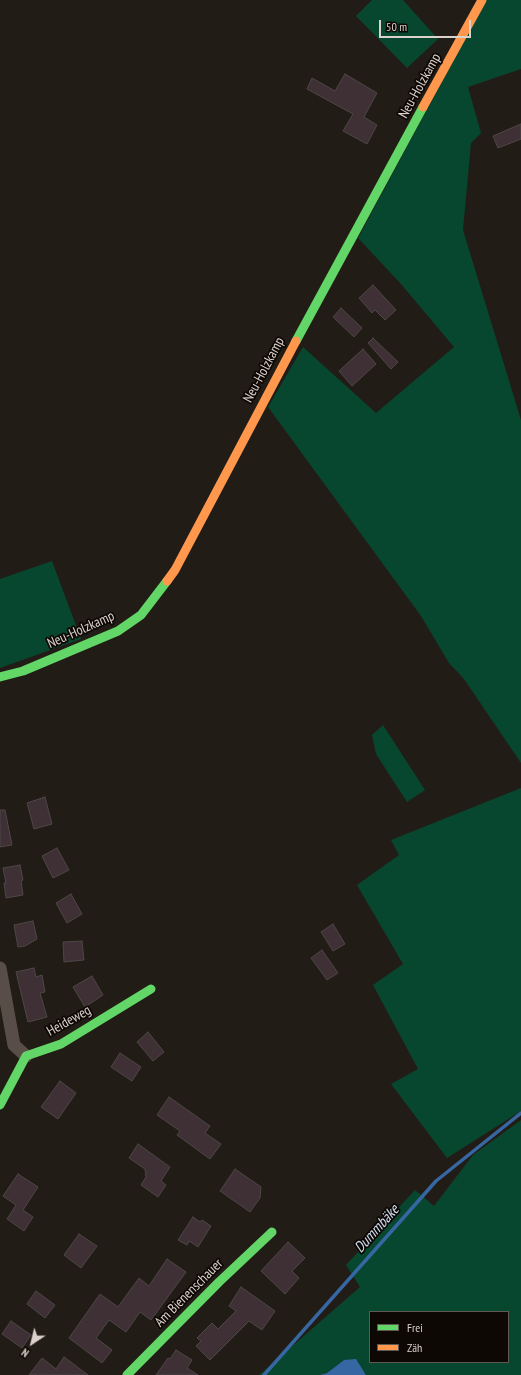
<!DOCTYPE html>
<meta charset="utf-8">
<style>
body{margin:0}
#map{position:relative;width:521px;height:1375px;overflow:hidden;background:#221c16;font-family:"PT Sans Narrow",sans-serif}
canvas{display:block}
.legend{position:absolute;left:369px;top:1311px;width:140px;height:52px;box-sizing:border-box;background:#0d0804;border:1px solid #5f5954;margin:0;padding:5px 7px;list-style:none;font-size:12px;color:#dbd2cb}
.legend li{display:flex;align-items:center;gap:8px;height:20px}
.legend b{width:20px;border:1px solid #5f5954}
.north{position:absolute;left:12px;top:1323px;width:40px;height:40px;-webkit-text-stroke:3px #0d0804;paint-order:stroke;rotate:215deg;font-size:11px;font-weight:700;line-height:16px;text-align:center;color:#dbd2cb}
.north::after{content:'';display:block;margin:auto;width:14px;height:18px;background:#dbd2cb;clip-path:polygon(50% 0,100% 100%,50% 72%,0 100%)}
.scale{position:absolute;left:379px;top:20px;width:92px;height:18px;box-sizing:border-box;border:2px solid #dbd2cb;border-top:0;padding-left:5px;font-size:12px;line-height:14px;white-space:nowrap;color:#dbd2cb;-webkit-text-stroke:3px #0d0804;paint-order:stroke}
</style>
<div id="map">
<canvas width="521" height="1375"></canvas>
<ul class="legend">
<li><b style="height:5px;background:#63d668"></b>Frei</li>
<li><b style="height:5px;background:#ff974d"></b>Zäh</li>
</ul>
<div class="north">N</div>
<div class="scale">50 m</div>
</div>
<script>
const context = document.querySelector('canvas').getContext('2d');
context.lineJoin = 'round';
function paint(path, color) { context.fillStyle = color; context.fill(path, 'evenodd'); }
const poly = rows => new Path2D(rows.map(r => 'M' + r).join(''));
function stroke(path, color, width, dash) { context.strokeStyle = color; context.lineWidth = width; context.lineCap = dash ? 'butt' : 'round'; context.setLineDash(dash || []); context.stroke(path); }
function drawText(font, color, halo, rows, align = 'center') {
  context.font = font + ' "PT Sans Narrow",sans-serif'; context.lineWidth = 3.5; context.setLineDash([]); context.textBaseline = 'middle'; context.strokeStyle = halo; context.fillStyle = color; for (const [text, x, y, turn = 0] of rows) {
    context.save(); context.translate(x, y); context.rotate((+turn || 0) * Math.PI / 180); context.textAlign = isNaN(turn) ? turn : align; if (halo) context.strokeText(text, 0, 0); context.fillText(text, 0, 0); context.restore();
  }
}
paint(poly([
 [372,0,403,0,438,39,407,68,356,16],
 [486,0,521,0,521,69,468,87,481,133,471,143,463,230,521,420,521,763,464,679,449,663,421,616,268,407,303,347,376,413,454,347,401,284,358,238],
 [52,561,81,639,0,668,0,579],
 [383,725,425,790,407,802,376,754,372,735],
 [521,788,521,1111,447,1158,391,1084,418,1069,373,985,403,964,357,885,399,855,391,840],
 [521,1120,521,1375,366,1375,365,1373,344,1360,327,1373,320,1375,259,1375,360,1287,346,1265,415,1190,434,1206,473,1155],
 [370,1312,508,1312,508,1362,370,1362]
]), '#08472f');
paint(poly([
 [356,1359,366,1375,320,1375,327,1373,344,1360]
]), '#3667a3');
stroke(poly([
 [264,1375,436,1181,521,1113]
]), '#3667a3', 3.5);
const building = poly([
 [345,74,377,93,364,117,377,125,367,144,343,131,353,114,307,89,312,78,335,91,345,74],
 [521,124,521,139,498,148,493,136,521,124],
 [373,285,396,310,385,320,375,310,372,313,359,298,373,285],
 [341,308,362,328,354,337,333,317,341,308],
 [373,338,398,362,391,369,368,343,373,338],
 [363,349,376,364,352,386,339,371,363,349],
 [45,797,52,824,34,829,27,803,45,797],
 [0,810,5,810,12,845,0,847,0,810],
 [57,848,69,870,53,878,42,856,57,848],
 [20,865,23,880,21,881,23,895,6,898,4,883,6,883,3,868,20,865],
 [71,894,82,914,67,923,56,903,71,894],
 [33,921,37,939,25,946,18,947,14,925,33,921],
 [333,924,345,944,333,951,321,932,333,924],
 [82,941,84,960,64,962,63,942,82,941],
 [322,950,338,973,327,980,311,958,322,950],
 [34,968,36,977,42,975,45,992,40,993,47,1017,28,1022,16,972,34,968],
 [92,976,103,995,85,1007,73,987,92,976],
 [148,1032,164,1052,153,1061,137,1042,148,1032],
 [120,1053,141,1067,132,1081,111,1067,120,1053],
 [60,1081,76,1093,58,1119,41,1107,60,1081],
 [169,1097,210,1126,205,1133,221,1144,210,1159,177,1135,180,1131,157,1115,169,1097],
 [138,1144,170,1167,161,1181,166,1185,158,1197,141,1185,146,1177,145,1169,129,1158,138,1144],
 [235,1169,261,1187,260,1198,250,1212,220,1191,235,1169],
 [18,1174,38,1187,23,1210,33,1217,24,1231,7,1219,16,1205,3,1196,18,1174],
 [193,1217,200,1222,202,1220,211,1226,198,1247,189,1241,187,1245,178,1240,193,1217],
 [79,1234,97,1246,81,1268,64,1255,79,1234],
 [288,1242,305,1258,292,1271,299,1278,285,1294,261,1271,288,1242],
 [167,1259,186,1272,151,1320,140,1312,126,1332,109,1320,96,1338,112,1350,102,1363,69,1338,100,1294,118,1307,139,1278,149,1286,167,1259],
 [241,1287,275,1311,262,1330,249,1321,210,1360,196,1346,201,1341,197,1338,212,1323,218,1329,236,1311,229,1306,241,1287],
 [36,1291,55,1305,45,1318,27,1304,36,1291],
 [11,1321,31,1335,22,1348,2,1334,11,1321],
 [176,1350,192,1360,187,1368,198,1375,156,1375,168,1358,170,1359,176,1350],
 [64,1357,88,1375,29,1375,42,1358,56,1369,64,1357]
]);
paint(building, '#3f3036');
stroke(building, '#4d4747', 1);
stroke(poly([
 [0,968,14,1045,26,1056]
]), '#584d47', 13);
stroke(poly([
 [296,341,423,107],
 [0,677,23,671,118,631,141,615,167,581],
 [0,1105,26,1056,61,1044,151,989],
 [127,1375,219,1282,272,1232]
]), '#63d668', 9);
stroke(poly([
 [423,107,482,0],
 [167,581,175,570,296,341]
]), '#ff974d', 9);
drawText('14px', '#dbd2cb', '#0d0804', [
 ["Neu-Holzkamp",420,86,-61],
 ["Neu-Holzkamp",264,370,-62],
 ["Neu-Holzkamp",81,630,-24],
 ["Heideweg",69,1021,-29],
 ["Am Bienenschauer",189,1293,-45]
]);
drawText('italic 15px', '#d2e0f3', '#0d0804', [
 ["Dummbäke",377,1229,-48]
]);
</script>
